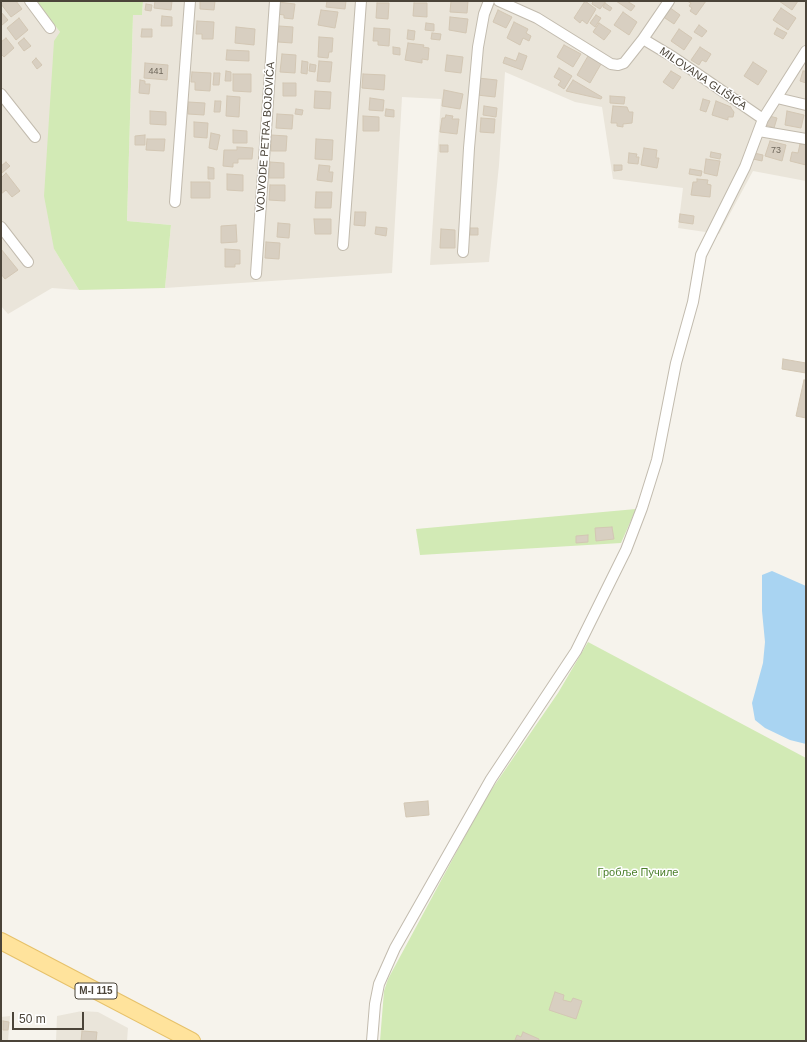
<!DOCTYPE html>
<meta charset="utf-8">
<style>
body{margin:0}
#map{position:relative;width:807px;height:1042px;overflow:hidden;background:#f6f3ec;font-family:Arial,sans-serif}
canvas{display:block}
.frame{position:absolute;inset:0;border:2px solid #4b4439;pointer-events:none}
.scale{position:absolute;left:12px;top:1012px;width:72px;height:18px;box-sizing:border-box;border:2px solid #4b4439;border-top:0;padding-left:5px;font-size:12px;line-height:14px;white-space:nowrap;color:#4b4439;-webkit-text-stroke:3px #fff;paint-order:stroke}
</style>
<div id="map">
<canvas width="807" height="1042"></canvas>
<div class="frame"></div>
<div class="scale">50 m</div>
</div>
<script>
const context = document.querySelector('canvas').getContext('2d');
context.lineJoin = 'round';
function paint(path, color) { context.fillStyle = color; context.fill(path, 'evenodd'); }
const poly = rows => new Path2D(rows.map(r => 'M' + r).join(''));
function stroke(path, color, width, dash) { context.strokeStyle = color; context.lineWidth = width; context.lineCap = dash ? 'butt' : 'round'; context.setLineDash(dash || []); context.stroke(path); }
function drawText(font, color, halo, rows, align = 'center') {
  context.font = font + ' Arial,sans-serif'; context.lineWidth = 3; context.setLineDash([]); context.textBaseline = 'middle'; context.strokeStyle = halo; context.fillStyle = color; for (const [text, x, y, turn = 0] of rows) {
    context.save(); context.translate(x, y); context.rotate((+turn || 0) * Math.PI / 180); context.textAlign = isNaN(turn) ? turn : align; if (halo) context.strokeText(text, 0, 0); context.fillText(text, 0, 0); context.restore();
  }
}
paint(poly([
 [1,1,36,1,60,32,54,249,79,290,52,288,8,314,1,306],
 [143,1,806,1,806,181,753,171,719,234,678,228,683,188,613,179,602,107,575,102,505,72,499,165,489,262,430,265,441,99,402,97,392,273,165,288,171,225,127,221,133,15,142,15],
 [82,1011,98,1012,128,1028,127,1041,56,1041,57,1016],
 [10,1016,8,1041,1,1041,1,1017]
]), '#eae5da');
paint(poly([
 [36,1,143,1,142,15,133,15,127,221,171,225,165,288,79,290,54,249,44,196,54,41,60,32],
 [636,509,621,543,420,555,416,529],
 [588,642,806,758,806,1041,380,1041,384,991,388,979,485,799,558,693]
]), '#d2eab5');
paint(poly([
 [772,571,806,586,806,744,790,740,765,728,755,720,752,703,763,663,765,642,762,611,762,575]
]), '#a9d4f2');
const building = poly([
 [2,1,16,1,22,9,11,17,1,4,2,1],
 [155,1,172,1,171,10,154,8,155,1],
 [200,1,215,1,214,10,200,9,200,1],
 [327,1,346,1,345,9,326,7,327,1],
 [451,1,468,1,467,13,450,12,451,1],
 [585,1,596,9,587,24,582,20,580,23,574,18,585,1],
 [593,1,606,1,600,9,592,4,593,1],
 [616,1,627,1,635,6,631,11,616,1],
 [687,1,706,1,696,15,690,11,692,8,689,6,691,3,687,1],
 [779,1,798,1,792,10,779,1],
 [278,2,295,4,293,19,284,18,284,15,277,14,278,2],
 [377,3,389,3,388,19,376,18,377,3],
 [414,3,427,3,427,17,413,16,414,3],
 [605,3,612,8,610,11,603,7,605,3],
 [146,4,152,5,151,11,145,10,146,4],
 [669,7,680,15,674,24,662,16,669,7],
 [781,8,796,18,788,30,773,20,781,8],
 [321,10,338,12,335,28,318,25,321,10],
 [498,10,512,17,506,28,493,22,498,10],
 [1,12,8,20,2,25,1,24,1,12],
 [623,12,637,22,629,35,614,25,623,12],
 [596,15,601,18,595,27,590,23,596,15],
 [162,16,172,17,172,26,161,26,162,16],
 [450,17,468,19,466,33,449,30,450,17],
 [19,18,28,30,16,40,7,28,19,18],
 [197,21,214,22,213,39,202,39,202,34,196,34,197,21],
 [514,22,528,29,526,33,531,36,529,41,523,38,520,45,507,38,514,22],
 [426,23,434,24,434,31,425,30,426,23],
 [599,23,611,31,604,40,593,32,599,23],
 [699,25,707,31,702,37,694,32,699,25],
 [279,26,293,27,292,43,278,42,279,26],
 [236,27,255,29,254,45,235,43,236,27],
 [374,28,390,29,389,46,378,45,378,41,373,41,374,28],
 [777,28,787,33,783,39,774,34,777,28],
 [142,29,152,29,152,37,141,37,142,29],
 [679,29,692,38,684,50,671,41,679,29],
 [408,30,415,31,414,40,407,39,408,30],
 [432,33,441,34,440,40,431,39,432,33],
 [319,37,333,38,332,52,329,52,328,58,318,57,319,37],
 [6,38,14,48,4,57,1,54,1,42,6,38],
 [24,38,31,46,24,51,18,43,24,38],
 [408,43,424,45,423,47,429,48,428,60,422,59,422,63,405,60,408,43],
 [564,45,581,54,573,67,557,57,564,45],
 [393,47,400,48,400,55,393,54,393,47],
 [700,47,711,54,706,62,702,60,699,65,691,60,700,47],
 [227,50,249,51,249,61,226,60,227,50],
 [519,53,527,56,522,70,503,63,505,57,516,61,519,53],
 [282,54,296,55,295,73,280,72,282,54],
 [447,55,463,57,461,73,445,71,447,55],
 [588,56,601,64,590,83,577,75,588,56],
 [36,58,42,65,37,69,32,62,36,58],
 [302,61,308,62,307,74,301,73,302,61],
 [319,61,332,62,330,82,317,81,319,61],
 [753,62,767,71,758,85,744,76,753,62],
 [145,63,168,65,167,80,144,78,145,63],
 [310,64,316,65,315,72,309,71,310,64],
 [559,68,572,76,564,89,558,85,561,81,554,77,559,68],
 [226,71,231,72,231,81,225,81,226,71],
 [671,71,681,77,673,89,663,82,671,71],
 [803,71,806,71,806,83,800,81,803,71],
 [192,72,211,73,210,91,195,90,195,82,191,82,192,72],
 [214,73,220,73,219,85,213,85,214,73],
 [233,74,251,74,251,92,233,91,233,74],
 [363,74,385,75,384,90,362,88,363,74],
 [478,78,497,80,495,97,477,95,478,78],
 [140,80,145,81,145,84,150,84,149,94,139,93,140,80],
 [573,80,602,97,601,99,566,91,573,80],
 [283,83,296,83,296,96,283,96,283,83],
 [444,90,463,94,460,109,442,106,444,90],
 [315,91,331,92,330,109,314,108,315,91],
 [227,96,240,97,239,117,226,116,227,96],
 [610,96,625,97,624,104,610,103,610,96],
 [370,98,384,100,383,111,369,110,370,98],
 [703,99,710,101,706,112,700,110,703,99],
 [215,101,221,101,220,112,214,112,215,101],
 [716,101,731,107,731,108,734,112,733,117,728,117,728,120,712,115,716,101],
 [188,102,205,103,204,115,188,114,188,102],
 [484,106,497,108,496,117,483,115,484,106],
 [613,106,627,107,629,112,633,112,632,123,623,124,623,127,617,126,617,123,611,123,613,106],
 [296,109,303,110,302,115,295,114,296,109],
 [386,109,394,110,394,117,385,116,386,109],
 [150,111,166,112,166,125,150,124,150,111],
 [787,111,804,115,801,128,785,125,787,111],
 [277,114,293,115,292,129,276,128,277,114],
 [446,115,453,116,452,119,459,119,457,134,440,132,442,118,445,118,446,115],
 [363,116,379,117,379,131,363,131,363,116],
 [769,116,777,118,774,128,766,125,769,116],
 [481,118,495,119,494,133,480,132,481,118],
 [194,122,208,123,207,138,194,137,194,122],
 [233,130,247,131,247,143,233,143,233,130],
 [211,133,220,135,217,150,209,148,211,133],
 [145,135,145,145,135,145,135,136,145,135],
 [271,135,287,136,286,151,271,151,271,135],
 [147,139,165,139,164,151,146,150,147,139],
 [316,139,333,140,332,160,315,159,316,139],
 [770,141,786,145,782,161,765,156,770,141],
 [800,144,806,145,806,165,790,161,792,152,798,153,800,144],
 [440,145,448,145,448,152,440,152,440,145],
 [237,147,253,148,252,159,238,159,238,163,233,163,233,167,223,166,224,150,237,150,237,147],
 [644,148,657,150,656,158,659,158,657,168,641,165,644,148],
 [711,152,721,154,720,159,710,157,711,152],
 [629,153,637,154,636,157,639,157,638,164,628,163,629,153],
 [754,153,763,155,762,161,753,159,754,153],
 [706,159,720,161,717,176,704,173,706,159],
 [6,162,10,166,2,173,1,166,6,162],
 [270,162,284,163,284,178,269,178,270,162],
 [319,165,330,166,329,172,333,172,332,182,317,180,319,165],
 [614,165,622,165,622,170,614,171,614,165],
 [208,167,214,168,214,179,208,179,208,167],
 [690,169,702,171,701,176,689,174,690,169],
 [6,173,20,191,12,197,6,190,1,194,1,178,6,173],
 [227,174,243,175,243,191,227,190,227,174],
 [697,179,708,180,707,184,711,185,710,197,691,195,693,182,697,182,697,179],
 [191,182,210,182,210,198,191,198,191,182],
 [270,185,285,185,285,201,269,200,270,185],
 [316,192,332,192,331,208,315,208,316,192],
 [355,212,366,212,365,226,354,225,355,212],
 [680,214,694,216,693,224,679,222,680,214],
 [314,219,331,219,331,234,315,234,314,219],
 [278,223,290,224,289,238,277,237,278,223],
 [236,225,237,242,221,243,221,226,236,225],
 [376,227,387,228,386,236,375,234,376,227],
 [470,228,478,228,478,235,470,235,470,228],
 [441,229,455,230,455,248,440,248,441,229],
 [266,242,280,243,279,259,265,258,266,242],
 [1,249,18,270,5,279,1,274,1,249],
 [225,249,240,250,240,264,235,264,235,267,225,267,225,249],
 [783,359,806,363,806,373,782,369,783,359],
 [804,380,806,380,806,418,796,416,804,380],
 [612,527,614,539,596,541,595,528,612,527],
 [588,535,588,542,576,543,576,536,588,535],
 [428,801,429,815,406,817,404,803,428,801],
 [555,992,564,995,563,1000,571,1002,573,998,582,1001,576,1019,549,1010,555,992],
 [3,1021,9,1022,8,1030,3,1030,3,1021],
 [82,1031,97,1032,96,1041,81,1041,82,1031],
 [523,1032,539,1039,539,1041,515,1040,517,1035,521,1037,523,1032]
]);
paint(building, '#d8cfc1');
stroke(building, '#d3c7b4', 1);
const street = poly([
 [30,1,50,28],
 [499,1,537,18,611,64,618,65,624,63,643,39,673,57,763,119],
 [643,39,669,1],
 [1,94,35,137],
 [777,98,806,105],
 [759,131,806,139],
 [175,202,190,1],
 [1,227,28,262],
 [343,245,361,1],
 [463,252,469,148,478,47,484,14,489,1],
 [256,274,275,1],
 [372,1041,375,1004,379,984,395,948,491,779,576,651,626,550,642,508,657,460,676,363,693,302,701,255,745,167,763,119,806,51]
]);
const primary = poly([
 [1,941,192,1041]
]);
stroke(street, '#c2bbae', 12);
stroke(primary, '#e6c16a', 18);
stroke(street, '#fff', 10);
stroke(primary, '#ffe39c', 16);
drawText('9px', '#6e675b', null, [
 ["441",156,72],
 ["73",776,151]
]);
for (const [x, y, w] of [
 [96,991,42]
]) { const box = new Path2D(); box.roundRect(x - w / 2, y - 8, w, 16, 3); context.fillStyle = '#fff'; context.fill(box); stroke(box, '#4b4439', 1); }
drawText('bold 10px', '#4b4439', null, [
 ["M-I 115",96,991]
]);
drawText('11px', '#4b4439', '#fff', [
 ["MILOVANA GLIŠIĆA",703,79,34],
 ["VOJVODE PETRA BOJOVIĆA",266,137,-86]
]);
drawText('11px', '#4a7f2a', '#fff', [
 ["Гробље Пучиле",638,873]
]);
</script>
